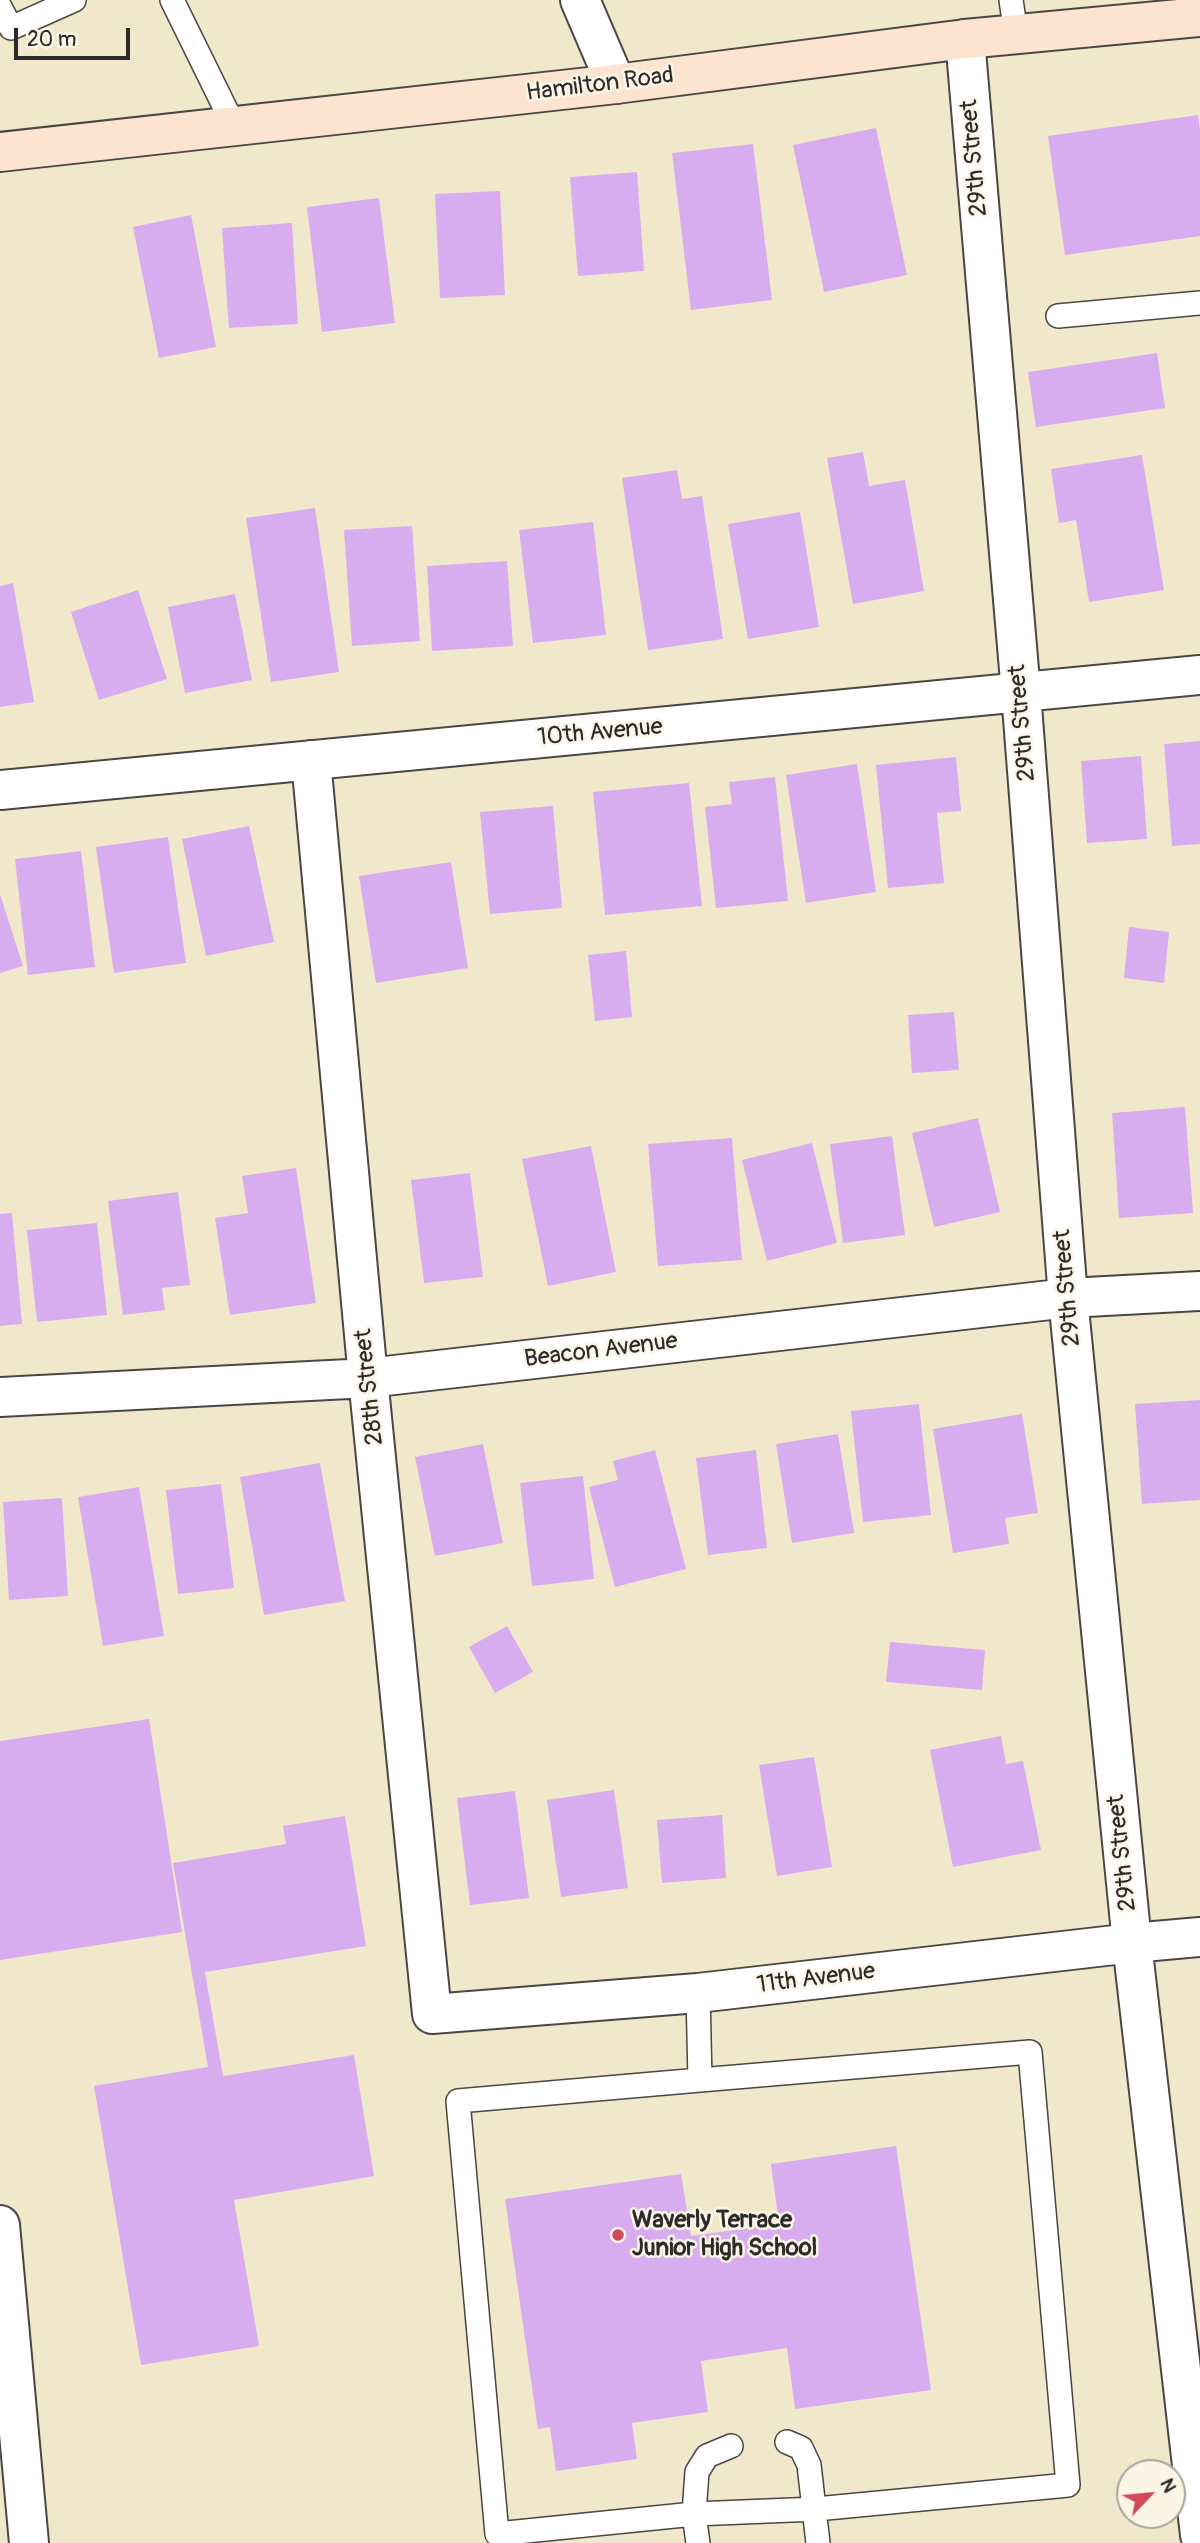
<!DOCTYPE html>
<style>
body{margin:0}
#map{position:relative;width:1200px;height:2543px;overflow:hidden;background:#f1e8cc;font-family:Pangolin,sans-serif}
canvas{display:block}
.north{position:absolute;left:1116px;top:2459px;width:70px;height:70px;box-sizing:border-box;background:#fcf5e5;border:2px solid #a8a49b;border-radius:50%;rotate:64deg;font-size:19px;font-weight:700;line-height:28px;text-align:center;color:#2b2b2b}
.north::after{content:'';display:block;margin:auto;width:24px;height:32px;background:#d1495b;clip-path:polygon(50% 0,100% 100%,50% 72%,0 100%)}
.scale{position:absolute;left:14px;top:28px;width:116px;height:32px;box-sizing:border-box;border:4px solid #2b2b2b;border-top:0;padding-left:9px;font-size:21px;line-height:24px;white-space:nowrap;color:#2b2b2b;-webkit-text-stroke:5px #fcf5e5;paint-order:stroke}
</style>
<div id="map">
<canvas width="1200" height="2543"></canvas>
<div class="north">N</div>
<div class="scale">20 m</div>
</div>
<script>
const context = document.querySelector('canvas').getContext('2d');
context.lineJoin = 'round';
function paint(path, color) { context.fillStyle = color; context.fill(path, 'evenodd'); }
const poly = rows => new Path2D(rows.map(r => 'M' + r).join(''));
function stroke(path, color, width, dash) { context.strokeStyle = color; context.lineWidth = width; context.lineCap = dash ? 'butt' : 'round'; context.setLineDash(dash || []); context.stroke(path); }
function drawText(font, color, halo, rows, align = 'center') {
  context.font = font + ' Pangolin,sans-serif'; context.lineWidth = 5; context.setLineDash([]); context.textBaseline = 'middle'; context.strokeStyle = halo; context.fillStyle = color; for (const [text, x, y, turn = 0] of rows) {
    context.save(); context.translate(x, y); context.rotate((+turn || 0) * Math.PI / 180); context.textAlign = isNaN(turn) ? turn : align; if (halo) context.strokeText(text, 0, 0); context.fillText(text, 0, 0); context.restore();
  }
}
paint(poly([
 [1198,115,1200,131,1200,236,1065,255,1048,136],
 [876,128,907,275,824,292,793,145],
 [753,144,772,300,691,310,672,153],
 [637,172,644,271,578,276,570,177],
 [500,191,505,295,440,298,435,194],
 [379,198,395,323,322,332,307,207],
 [191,215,216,347,159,358,133,227],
 [292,223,298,324,229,328,222,228],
 [1157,353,1165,408,1036,427,1028,372],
 [863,452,869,486,905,480,924,591,853,604,827,458],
 [1142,455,1164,590,1089,602,1076,520,1059,523,1051,469],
 [677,470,682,499,702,496,723,639,648,650,622,478],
 [315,508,339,672,271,682,246,518],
 [800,512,819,627,748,639,728,524],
 [593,522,606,635,533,643,519,530],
 [412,526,420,641,352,646,344,530],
 [507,561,513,646,432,651,427,566],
 [13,583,34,702,0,707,0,586],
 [138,590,167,679,99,700,71,612],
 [235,594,252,680,185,693,168,607],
 [1200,741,1200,844,1172,846,1164,744],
 [1141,756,1147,839,1087,843,1081,761],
 [956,757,961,811,937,813,944,883,888,888,876,765],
 [857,764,876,892,806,903,786,775],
 [775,777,788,901,716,908,705,807,732,804,729,782],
 [689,783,702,906,605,915,593,792],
 [553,806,562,908,490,914,480,812],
 [249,826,274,942,206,956,182,839],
 [168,837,186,963,114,973,96,847],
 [81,851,95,967,28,975,15,859],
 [451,862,468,968,376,983,359,876],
 [0,894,23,966,0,973],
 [1129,927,1169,932,1164,983,1124,978],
 [626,951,632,1017,595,1021,588,955],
 [954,1012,959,1070,912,1073,908,1015],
 [1185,1107,1193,1213,1119,1218,1112,1113],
 [978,1118,1000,1212,934,1227,912,1133],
 [892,1136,905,1235,843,1243,830,1144],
 [732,1138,742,1260,658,1266,648,1144],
 [812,1143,837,1243,767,1261,742,1160],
 [591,1146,616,1272,548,1286,522,1159],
 [296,1168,316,1303,230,1315,215,1218,248,1213,242,1176],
 [470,1173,483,1277,424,1283,411,1180],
 [178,1192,190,1285,162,1288,165,1310,123,1315,108,1201],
 [12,1213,22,1324,0,1326,0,1214],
 [97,1223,107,1315,37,1322,27,1230],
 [1200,1400,1200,1500,1142,1504,1135,1404],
 [919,1404,931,1515,863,1522,851,1411],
 [1022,1414,1038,1513,1005,1518,1009,1544,953,1553,933,1429],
 [838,1434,854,1533,792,1543,776,1444],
 [483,1444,503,1543,435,1556,415,1457],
 [655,1450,686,1569,615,1587,589,1487,618,1480,613,1461],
 [756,1450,767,1548,708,1555,696,1458],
 [320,1463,345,1601,264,1615,240,1477],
 [583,1476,594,1579,532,1586,520,1483],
 [221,1484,234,1588,178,1594,166,1490],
 [139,1487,164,1636,103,1646,78,1497],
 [62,1498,68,1596,9,1600,3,1502],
 [507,1626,533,1672,495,1693,469,1647],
 [890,1642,985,1650,982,1690,886,1682],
 [149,1719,182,1932,0,1960,0,1741],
 [1001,1736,1006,1764,1023,1761,1041,1850,953,1867,930,1750],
 [814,1757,832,1867,777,1876,759,1765],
 [614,1790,628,1888,561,1897,547,1800],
 [515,1791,529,1898,470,1905,457,1798],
 [722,1815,726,1878,662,1883,657,1820],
 [345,1816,366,1946,205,1972,223,2076,354,2055,374,2176,234,2200,259,2346,141,2365,94,2086,208,2067,173,1863,286,1844,283,1826],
 [896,2146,931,2390,795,2409,787,2348,701,2361,708,2412,632,2423,637,2459,556,2471,550,2427,538,2429,505,2199,681,2174,691,2236,779,2224,771,2164]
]), '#d8adef');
const lane = poly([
 [172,0,234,126],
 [1011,0,1016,34],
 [0,7,11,28,74,0],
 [1058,316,1200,303],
 [698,1993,700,2080,1030,2052,1068,2485,816,2509,694,2514,497,2534,458,2101,700,2080],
 [787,2442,801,2448,809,2465,818,2543],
 [698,2543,694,2514,697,2472,707,2456,731,2446]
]);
const street = poly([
 [580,0,616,84],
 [965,39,1021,693,1068,1298,1132,1943,1200,2535],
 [311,760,368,1378,432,2014,698,1993,1132,1943,1200,1937],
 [0,790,1200,675],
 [0,1397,368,1378,1068,1298,1200,1291],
 [0,2225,29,2543]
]);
const secondary = poly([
 [0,152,616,84,965,39,1200,17]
]);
stroke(lane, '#494743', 26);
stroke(street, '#494743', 42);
stroke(secondary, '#494743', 42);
stroke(lane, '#fff', 23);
stroke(street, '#fff', 38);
stroke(secondary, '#fde4d1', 38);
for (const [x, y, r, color] of [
 [618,2235,7,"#d1495b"]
]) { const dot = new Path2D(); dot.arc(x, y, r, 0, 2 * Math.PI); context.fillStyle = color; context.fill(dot); stroke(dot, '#fcf5e5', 2.5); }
drawText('24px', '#2b2b2b', '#fcf5e5', [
 ["Hamilton Road",600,85,-7],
 ["29th Street",975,158,-95],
 ["29th Street",1023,723,-95],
 ["10th Avenue",600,733,-5],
 ["29th Street",1068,1288,-95],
 ["Beacon Avenue",601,1351,-7],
 ["28th Street",370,1387,-96],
 ["29th Street",1123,1853,-96],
 ["11th Avenue",816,1979,-7]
]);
drawText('bold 24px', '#2b2b2b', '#fcf5e5', [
 ["Waverly Terrace",632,2221],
 ["Junior High School",632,2249]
], 'left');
</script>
